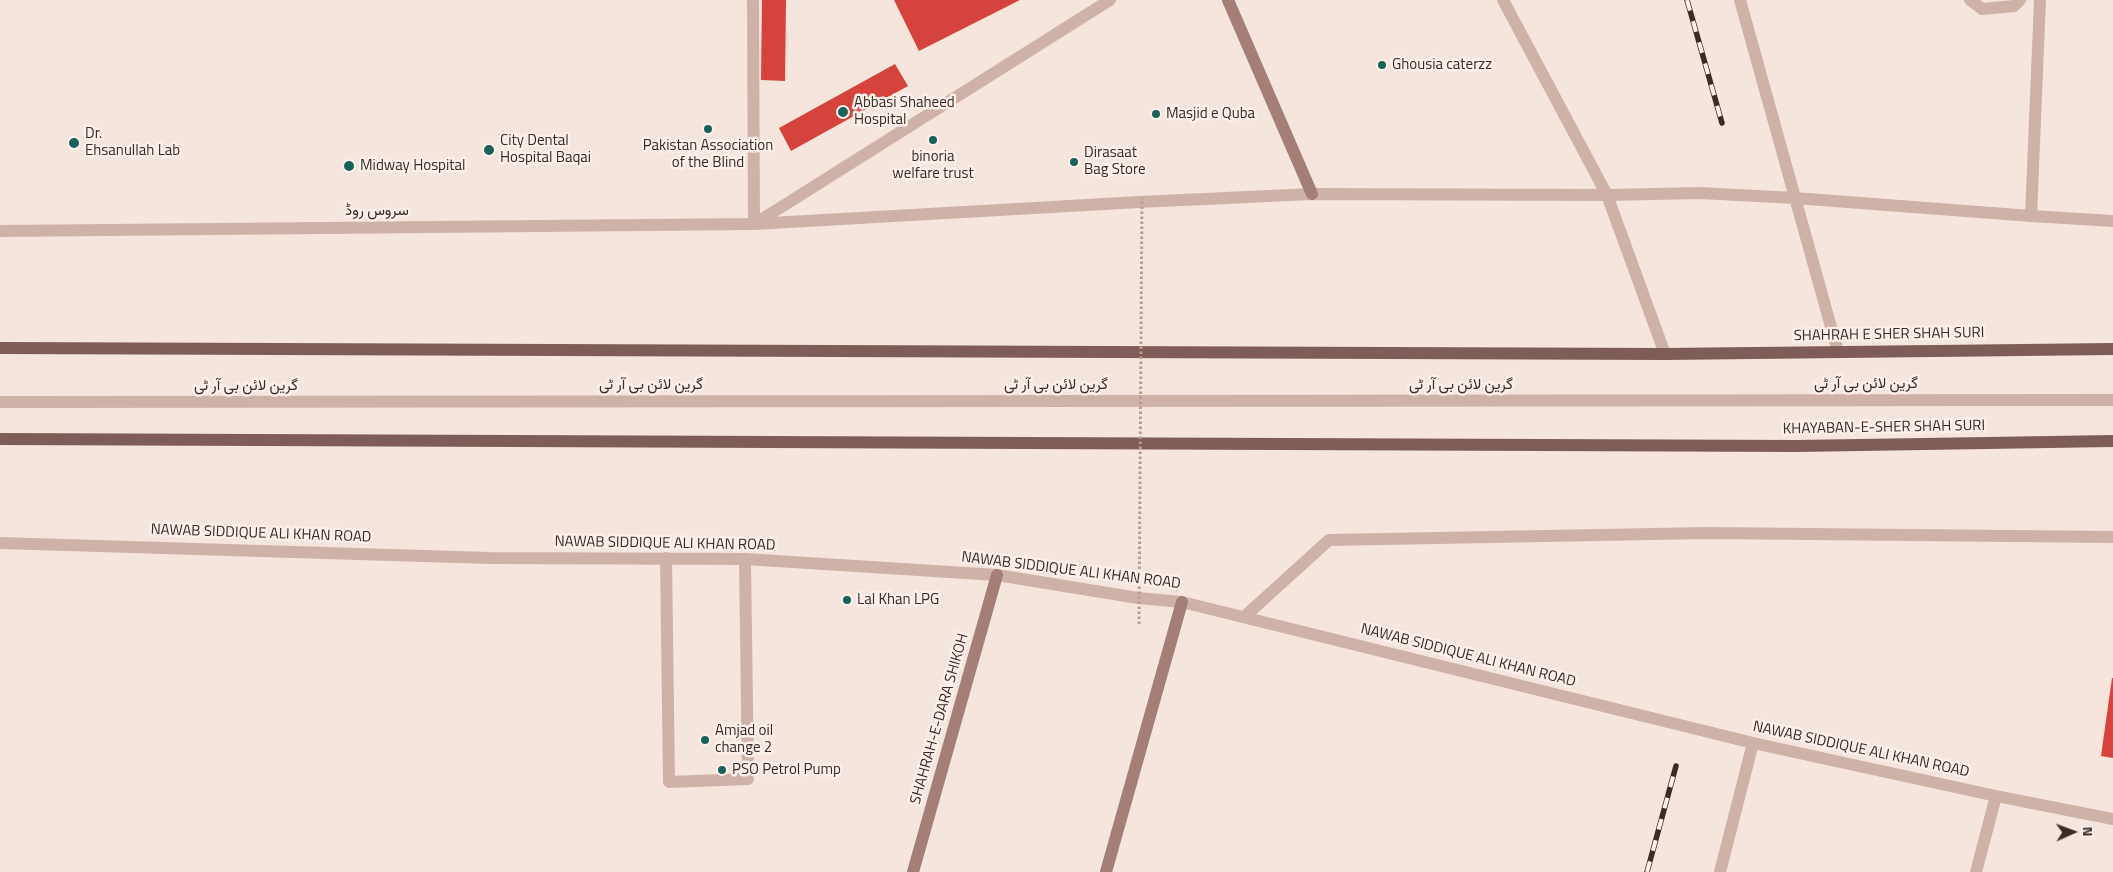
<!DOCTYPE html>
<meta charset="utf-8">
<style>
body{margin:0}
#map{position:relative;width:2113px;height:872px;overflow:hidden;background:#f5e5dd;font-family:"Titillium Web",sans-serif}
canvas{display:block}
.north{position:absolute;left:2048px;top:807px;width:50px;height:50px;-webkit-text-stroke:4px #fcf0ea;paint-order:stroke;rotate:88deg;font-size:14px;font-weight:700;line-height:20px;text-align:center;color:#3b2b28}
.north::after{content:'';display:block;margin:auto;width:18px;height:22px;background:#3b2b28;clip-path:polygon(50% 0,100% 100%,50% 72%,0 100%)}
</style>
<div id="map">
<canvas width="2113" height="872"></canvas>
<div class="north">N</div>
</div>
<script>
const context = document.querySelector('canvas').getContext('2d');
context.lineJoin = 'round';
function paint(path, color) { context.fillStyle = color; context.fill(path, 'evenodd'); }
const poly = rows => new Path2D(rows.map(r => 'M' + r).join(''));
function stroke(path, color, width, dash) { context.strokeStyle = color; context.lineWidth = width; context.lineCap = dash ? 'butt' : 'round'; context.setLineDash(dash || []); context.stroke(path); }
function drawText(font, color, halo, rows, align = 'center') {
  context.font = font + ' "Titillium Web",Vazirmatn,sans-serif'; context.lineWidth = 5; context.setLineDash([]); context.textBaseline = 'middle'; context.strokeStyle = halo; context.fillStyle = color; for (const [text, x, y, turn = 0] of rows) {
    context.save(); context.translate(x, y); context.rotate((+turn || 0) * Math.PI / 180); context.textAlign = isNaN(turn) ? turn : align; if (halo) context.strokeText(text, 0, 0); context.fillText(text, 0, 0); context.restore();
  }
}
paint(poly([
 [762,0,786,0,785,81,761,80],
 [894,0,1020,0,919,51],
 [895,64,908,86,791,151,779,128],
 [2112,678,2113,678,2113,758,2101,756]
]), '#d4443d');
stroke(poly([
 [1503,0,1607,195,1665,354],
 [0,402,2113,400],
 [666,558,669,782,748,779,745,559],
 [1244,617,1329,540,1707,533,2113,537]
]), '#cfb2a7', 12);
stroke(poly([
 [753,0,754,224],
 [1740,0,1838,352],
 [1970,0,1982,9,2014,6,2020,0],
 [2031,216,2040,0],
 [756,223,1110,0],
 [0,231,754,224,1139,202,1312,194,1607,195,1700,193,1795,198,2031,216,2113,221],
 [0,543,489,558,745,559,997,575,1138,598,1182,602,1753,743,1996,796,2113,819],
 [1720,872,1753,743],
 [1976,872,1996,796]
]), '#cfb2a7', 12);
stroke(poly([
 [1228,0,1312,194],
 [913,872,997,575],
 [1106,872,1182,602]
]), '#a37f78', 12);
stroke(poly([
 [0,348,1665,354,2113,349],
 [0,439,1797,446,2113,441]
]), '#7e5d58', 12);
const rail = poly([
 [1687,0,1722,123],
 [1647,872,1676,766]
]);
stroke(rail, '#3b2b28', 5.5);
stroke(rail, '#fcf0ea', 4, [11]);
stroke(poly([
 [1139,624,1142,198]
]), '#bb9b91', 3, [2.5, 2.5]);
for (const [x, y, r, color] of [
 [1382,65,5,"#186259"],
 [843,112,6,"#186259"],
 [1156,114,5,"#186259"],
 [708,129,5,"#186259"],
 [933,140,5,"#186259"],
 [74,143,6,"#186259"],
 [489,150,6,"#186259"],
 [1074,162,5,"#186259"],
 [349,166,6,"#186259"],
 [847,600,5,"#186259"],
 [705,740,5,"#186259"],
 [722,770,5,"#186259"]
]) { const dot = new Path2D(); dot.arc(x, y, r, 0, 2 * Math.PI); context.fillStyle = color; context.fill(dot); stroke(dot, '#fcf0ea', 2); }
drawText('15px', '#3b2b28', '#fcf0ea', [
 ["Ghousia caterzz",1392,65],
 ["Abbasi Shaheed",854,103],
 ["Hospital",854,120],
 ["Masjid e Quba",1166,114],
 ["Dr.",85,134],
 ["Ehsanullah Lab",85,151],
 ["City Dental",500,141],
 ["Hospital Baqai",500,158],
 ["Pakistan Association",708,146,"center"],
 ["of the Blind",708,163,"center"],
 ["Dirasaat",1084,153],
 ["Bag Store",1084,170],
 ["binoria",933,157,"center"],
 ["welfare trust",933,174,"center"],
 ["Midway Hospital",360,166],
 ["Lal Khan LPG",857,600],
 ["Amjad oil",715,731],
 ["change 2",715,748],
 ["PSO Petrol Pump",732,770]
], 'left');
drawText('15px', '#3b2b28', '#fcf0ea', [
 ["سروس روڈ",377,211],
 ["SHAHRAH E SHER SHAH SURI",1889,335,-1],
 ["گرین لائن بی آر ٹی",1866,384],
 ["گرین لائن بی آر ٹی",651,385],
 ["گرین لائن بی آر ٹی",1056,385],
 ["گرین لائن بی آر ٹی",1461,385],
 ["گرین لائن بی آر ٹی",246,386],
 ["KHAYABAN-E-SHER SHAH SURI",1884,428,-1],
 ["NAWAB SIDDIQUE ALI KHAN ROAD",261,534,2],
 ["NAWAB SIDDIQUE ALI KHAN ROAD",665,544,1],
 ["NAWAB SIDDIQUE ALI KHAN ROAD",1071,571,7],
 ["NAWAB SIDDIQUE ALI KHAN ROAD",1468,656,14],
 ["SHAHRAH-E-DARA SHIKOH",940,719,-74],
 ["NAWAB SIDDIQUE ALI KHAN ROAD",1861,750,12]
]);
</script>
